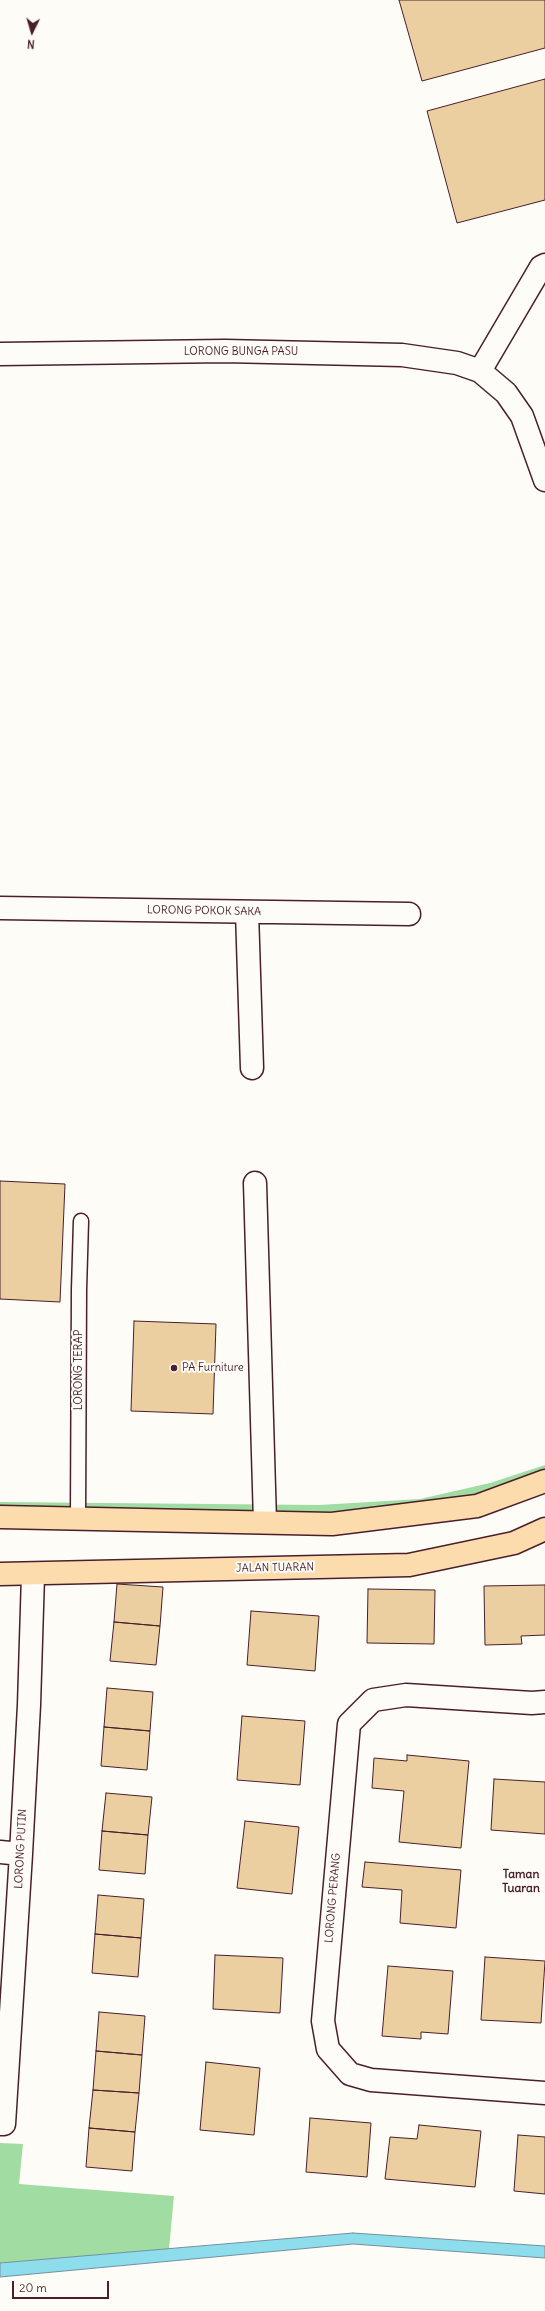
<!DOCTYPE html>
<style>
body{margin:0}
#map{position:relative;width:545px;height:2311px;overflow:hidden;background:#fdfcf7;font-family:Delius,sans-serif}
canvas{display:block}
.north{position:absolute;left:12px;top:12px;width:40px;height:40px;-webkit-text-stroke:3px #fdfcf7;paint-order:stroke;rotate:185deg;font-size:11px;font-weight:700;line-height:16px;text-align:center;color:#4a1f2b}
.north::after{content:'';display:block;margin:auto;width:14px;height:18px;background:#4a1f2b;clip-path:polygon(50% 0,100% 100%,50% 72%,0 100%)}
.scale{position:absolute;left:12px;top:2281px;width:97px;height:18px;box-sizing:border-box;border:2px solid #4a1f2b;border-top:0;padding-left:5px;font-size:12px;line-height:14px;white-space:nowrap;color:#4a1f2b;-webkit-text-stroke:3px #fdfcf7;paint-order:stroke}
</style>
<div id="map">
<canvas width="545" height="2311"></canvas>
<div class="north">N</div>
<div class="scale">20 m</div>
</div>
<script>
const context = document.querySelector('canvas').getContext('2d');
context.lineJoin = 'round';
function paint(path, color) { context.fillStyle = color; context.fill(path, 'evenodd'); }
const poly = rows => new Path2D(rows.map(r => 'M' + r).join(''));
function stroke(path, color, width, dash) { context.strokeStyle = color; context.lineWidth = width; context.lineCap = dash ? 'butt' : 'round'; context.setLineDash(dash || []); context.stroke(path); }
function drawText(font, color, halo, rows, align = 'center') {
  context.font = font + ' Delius,sans-serif'; context.lineWidth = 4; context.setLineDash([]); context.textBaseline = 'middle'; context.strokeStyle = halo; context.fillStyle = color; for (const [text, x, y, turn = 0] of rows) {
    context.save(); context.translate(x, y); context.rotate((+turn || 0) * Math.PI / 180); context.textAlign = isNaN(turn) ? turn : align; if (halo) context.strokeText(text, 0, 0); context.fillText(text, 0, 0); context.restore();
  }
}
paint(poly([
 [545,1465,545,1474,493,1493,316,1519,0,1510,0,1502,319,1505,420,1499,490,1483],
 [0,2143,23,2144,19,2184,174,2196,169,2249,0,2263]
]), '#a1dda3');
const water = poly([
 [353,2233,545,2246,545,2258,353,2244,0,2277,0,2263,353,2233]
]);
paint(water, '#8eddec');
stroke(water, '#73919f', 1);
const building = poly([
 [399,0,545,0,545,48,422,81,399,0],
 [545,79,545,200,457,223,427,111,545,79],
 [0,1181,65,1184,60,1302,0,1299,0,1181],
 [134,1321,216,1324,213,1414,131,1411,134,1321],
 [117,1584,163,1587,160,1626,114,1622,117,1584],
 [545,1585,545,1635,521,1636,522,1644,485,1645,484,1586,545,1585],
 [368,1589,435,1590,434,1644,367,1643,368,1589],
 [251,1611,319,1616,315,1671,247,1665,251,1611],
 [114,1622,160,1626,156,1665,110,1661,114,1622],
 [107,1688,153,1692,150,1731,104,1727,107,1688],
 [242,1716,305,1721,300,1785,237,1780,242,1716],
 [104,1727,150,1731,147,1770,101,1766,104,1727],
 [407,1755,469,1761,461,1848,399,1842,404,1791,372,1788,374,1758,407,1761,407,1755],
 [494,1779,545,1782,545,1834,491,1830,494,1779],
 [106,1793,152,1797,148,1835,102,1831,106,1793],
 [245,1821,299,1827,292,1894,237,1888,245,1821],
 [102,1831,148,1835,145,1874,99,1870,102,1831],
 [365,1862,461,1870,456,1928,400,1923,402,1890,362,1887,365,1862],
 [98,1895,144,1899,141,1938,95,1934,98,1895],
 [95,1934,141,1938,138,1977,92,1973,95,1934],
 [215,1955,283,1958,280,2013,213,2009,215,1955],
 [485,1957,545,1961,541,2023,481,2020,485,1957],
 [388,1966,453,1971,448,2034,421,2032,421,2039,382,2036,388,1966],
 [99,2012,145,2016,142,2055,96,2051,99,2012],
 [96,2051,142,2055,139,2093,93,2090,96,2051],
 [206,2062,260,2068,254,2135,200,2130,206,2062],
 [93,2090,139,2093,135,2132,89,2128,93,2090],
 [310,2118,371,2123,367,2177,306,2172,310,2118],
 [419,2125,481,2131,475,2187,385,2179,390,2137,417,2139,419,2125],
 [89,2128,135,2132,132,2171,86,2167,89,2128],
 [518,2135,545,2137,545,2194,514,2191,518,2135]
]);
paint(building, '#eccfa0');
stroke(building, '#4a1f2b', 1);
const lane = poly([
 [78,1519,79,1290,81,1221]
]);
const street = poly([
 [0,354,225,351,402,355,457,363,480,371,506,393,522,416,545,480],
 [480,371,541,267,545,265],
 [0,908,409,914],
 [247,912,252,1068],
 [255,1183,265,1522],
 [545,1702,532,1703,406,1695,373,1700,349,1724,323,2021,328,2049,350,2074,371,2080,545,2093],
 [0,1852,21,1854],
 [0,2124,4,2124,21,1854,29,1705,33,1575]
]);
const primary = poly([
 [0,1517,332,1524,477,1506,545,1481],
 [0,1574,409,1565,514,1543,545,1529]
]);
stroke(lane, '#4a1f2b', 17);
stroke(street, '#4a1f2b', 25);
stroke(primary, '#4a1f2b', 25);
stroke(lane, '#fdfcf7', 14);
stroke(street, '#fdfcf7', 22);
stroke(primary, '#fcdcac', 22);
for (const [x, y, r, color] of [
 [174,1368,4,"#4a1f2b"]
]) { const dot = new Path2D(); dot.arc(x, y, r, 0, 2 * Math.PI); context.fillStyle = color; context.fill(dot); stroke(dot, '#fdfcf7', 1.5); }
drawText('11px', '#4a1f2b', '#fdfcf7', [
 ["LORONG BUNGA PASU",241,352],
 ["LORONG POKOK SAKA",204,911,1],
 ["LORONG TERAP",79,1370,-90],
 ["JALAN TUARAN",275,1568,-1],
 ["LORONG PUTIN",21,1849,-87],
 ["LORONG PERANG",333,1898,-85]
]);
drawText('11px', '#4a1f2b', '#fdfcf7', [
 ["PA Furniture",182,1368]
], 'left');
drawText('bold 12px', '#4a1f2b', '#fdfcf7', [
 ["Taman",521,1875],
 ["Tuaran",521,1889]
]);
</script>
